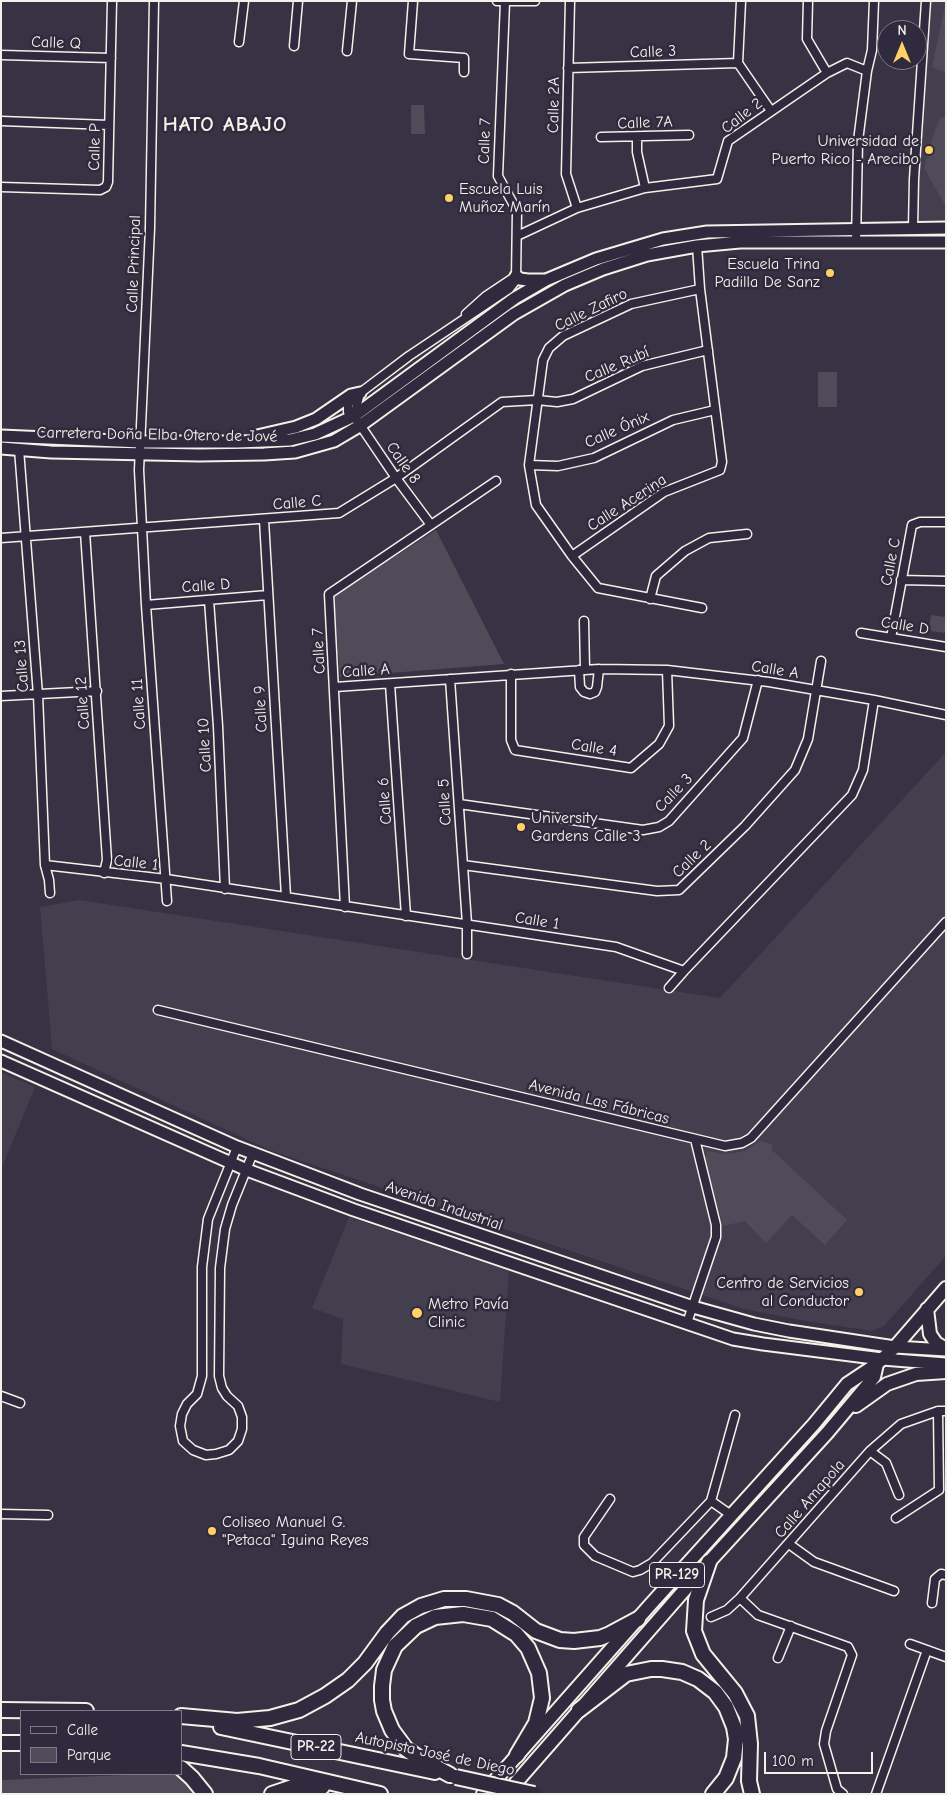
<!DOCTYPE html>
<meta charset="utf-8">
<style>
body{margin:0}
#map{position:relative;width:947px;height:1795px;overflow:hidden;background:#373244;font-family:"Comic Neue",sans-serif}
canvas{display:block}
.frame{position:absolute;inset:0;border:2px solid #f4f1e8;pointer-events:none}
.legend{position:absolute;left:20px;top:1710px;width:162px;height:65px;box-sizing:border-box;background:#2f2a3d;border:1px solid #7e7a81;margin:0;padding:6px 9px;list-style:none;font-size:15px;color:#f4f1e8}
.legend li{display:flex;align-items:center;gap:10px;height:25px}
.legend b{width:25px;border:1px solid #7e7a81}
.north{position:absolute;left:877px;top:20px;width:50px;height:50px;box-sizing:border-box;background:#2f2a3d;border:1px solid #7e7a81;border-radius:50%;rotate:0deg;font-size:14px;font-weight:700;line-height:20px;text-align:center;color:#f4f1e8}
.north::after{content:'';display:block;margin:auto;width:18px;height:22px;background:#ffd166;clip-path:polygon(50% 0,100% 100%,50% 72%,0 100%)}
.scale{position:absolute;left:764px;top:1752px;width:109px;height:22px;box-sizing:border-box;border:2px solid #f4f1e8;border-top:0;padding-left:6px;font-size:15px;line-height:18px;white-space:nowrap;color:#f4f1e8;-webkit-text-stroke:4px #2f2a3d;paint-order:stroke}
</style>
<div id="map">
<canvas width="947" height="1795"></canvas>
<div class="frame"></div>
<ul class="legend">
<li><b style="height:6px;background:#2f2a3d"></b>Calle</li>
<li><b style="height:14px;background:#504b59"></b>Parque</li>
</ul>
<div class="north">N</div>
<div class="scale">100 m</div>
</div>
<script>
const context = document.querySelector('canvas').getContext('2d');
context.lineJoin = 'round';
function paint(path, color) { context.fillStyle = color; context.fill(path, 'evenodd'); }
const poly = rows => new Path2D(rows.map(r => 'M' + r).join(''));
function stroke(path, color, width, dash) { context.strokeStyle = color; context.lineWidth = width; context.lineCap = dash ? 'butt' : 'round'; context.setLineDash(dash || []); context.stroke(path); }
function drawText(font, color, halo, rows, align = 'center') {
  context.font = font + ' "Comic Neue",sans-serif'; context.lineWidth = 5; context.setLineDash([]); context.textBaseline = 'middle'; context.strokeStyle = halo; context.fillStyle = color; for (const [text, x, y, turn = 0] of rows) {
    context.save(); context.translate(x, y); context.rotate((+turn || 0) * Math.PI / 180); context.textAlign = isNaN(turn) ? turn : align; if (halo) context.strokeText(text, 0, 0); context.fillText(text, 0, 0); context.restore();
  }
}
paint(poly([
 [921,1,946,1,946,221,908,220,918,81],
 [946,752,946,1256,884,1326,872,1331,805,1321,744,1309,272,1151,52,1049,40,907,79,900,720,998],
 [1,1072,35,1087,1,1170],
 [349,1217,509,1271,500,1402,341,1364,343,1319,312,1308]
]), '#433f4e');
paint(poly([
 [946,1,946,73,932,67],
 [411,105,424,105,425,134,411,134],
 [946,116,946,207,924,168,935,130,940,119],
 [818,372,837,372,837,407,818,407],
 [436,530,504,664,340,677,334,596],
 [931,615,946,617,946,633,929,631],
 [760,1141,772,1144,772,1150,847,1220,825,1245,792,1215,766,1243,745,1221,723,1226,705,1159,707,1151,726,1154,735,1153,745,1151],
 [150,1774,180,1774,188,1782,192,1794,1,1794,1,1780]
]), '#504b59');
const street = poly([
 [154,1,150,228,139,470,146,605,167,901],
 [413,1,409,54,464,58,464,72],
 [497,1,535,1],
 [570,1,566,174,577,208],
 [741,1,738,63,771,111],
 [808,1,807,39,827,73],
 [239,42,244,1],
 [294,46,298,1],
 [347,51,352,1],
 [1,55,111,58],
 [568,68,738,63],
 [1,121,109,125],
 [601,137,689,135],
 [637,137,637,152,645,188],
 [1,187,100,190,106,187,108,182,112,1],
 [913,228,914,179,926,1],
 [517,236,577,208,645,188,717,179,728,141,827,73,847,63,867,71],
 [856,243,858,141,867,71,872,50,874,1],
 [700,289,631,304,563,336,549,348,543,360,529,465,536,505,572,556,598,588,702,608],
 [466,314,486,296,516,276],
 [354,416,360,393],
 [19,449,38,695,45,865,49,880,50,893],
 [529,465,558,466,594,458,673,420,715,410],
 [264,520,286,897],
 [431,525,396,478,354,416,348,412,348,405,351,400,360,393,409,356,509,289,516,280,517,211,498,176,505,2],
 [85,532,107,860,104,873],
 [1,538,339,513,396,478,502,402,537,400,557,402,573,399,642,366,708,350],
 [572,556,664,492,720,470,722,462,700,289,697,246],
 [901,580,946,581],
 [650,599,656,576,685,551,709,538,747,534],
 [209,600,218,726,225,889],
 [146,605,268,595],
 [584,621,585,670],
 [861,633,946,647],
 [891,638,912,525,920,522,946,522],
 [579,670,580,687,584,692,590,694,595,692,597,687,599,669],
 [511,674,511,740,515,750,631,768,659,744,669,726,667,670],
 [450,679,467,924,467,954],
 [390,684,406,916],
 [335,687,599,669,667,670,769,682,874,700,946,715],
 [1,696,97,691],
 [459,804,643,830,659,827,669,821,743,738,758,680],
 [45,865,166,879,616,947,684,971,852,795,863,770,874,700],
 [463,865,657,891,679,890,745,826,795,770,808,739,821,661],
 [345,907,329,594,496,481],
 [669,988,684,971],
 [158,1010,725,1146,742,1143,751,1138,946,922],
 [237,1147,208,1219,202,1267,202,1376,197,1394,187,1404,182,1414,180,1426,183,1441,193,1450,206,1455,216,1454,229,1450,238,1441,242,1429,242,1417,238,1406,227,1396,222,1388,219,1376,220,1268,225,1229,232,1205,253,1153],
 [687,1323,716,1237,716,1225,695,1139],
 [1,1396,20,1403],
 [870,1451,886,1463,899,1495],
 [610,1499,584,1537,584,1545,595,1556,633,1572,640,1570,652,1563,711,1501,735,1415],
 [711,1501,731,1515],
 [1,1514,48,1515],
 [896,1518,939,1490,938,1411],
 [789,1544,814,1562,894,1591],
 [740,1598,758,1615,848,1647,852,1655,826,1731,824,1744,837,1789,843,1794],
 [932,1603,935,1579,941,1574,946,1575],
 [711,1617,727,1610,740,1598,870,1451,901,1424,938,1411,946,1411],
 [910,1644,946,1657],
 [778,1658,791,1626],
 [876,1794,927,1650]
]);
const secondary = poly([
 [516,276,520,279,528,280,544,280],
 [1,436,141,442,238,442,290,440,315,434,354,416,515,298,546,280,596,259,663,239,707,232,946,228],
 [257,436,296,427,316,419,351,395,360,393],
 [1,448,51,452,199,455,264,454,295,452,334,441,361,425,514,314,565,285,603,269,647,255,697,246,740,242,946,242],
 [1,1041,237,1147,360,1194,693,1307,754,1324,789,1331,895,1347,946,1350],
 [1,1061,247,1170,354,1210,733,1339,763,1344,882,1359,946,1364]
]);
const primary = poly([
 [927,1309,930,1334,936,1343,946,1349],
 [856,1406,887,1384,916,1374,946,1372],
 [483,1794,650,1605,814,1424,847,1384,877,1364,895,1347,946,1288],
 [506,1794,709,1562,827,1433,874,1377,877,1364]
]);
const highway = poly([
 [709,1562,696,1600,694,1631,703,1654,735,1693,747,1716,750,1744,749,1781,752,1794],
 [1,1710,86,1711],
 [579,1710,626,1674,651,1669,662,1669,682,1672,698,1679,715,1692,726,1707,734,1727,736,1739,734,1758,726,1778,713,1794],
 [181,1716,237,1721,270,1718,299,1710,325,1696,348,1680,365,1663,387,1633,403,1616,421,1606,444,1599,466,1599,498,1605,513,1613,536,1631,560,1640,574,1641,600,1638,610,1634,638,1619],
 [221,1727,435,1772],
 [1,1743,21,1743],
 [181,1753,259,1766,380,1794],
 [181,1768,192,1778,205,1794],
 [450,1775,419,1758,406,1749,392,1730,384,1711,382,1700,382,1686,384,1670,395,1646,416,1626,435,1617,463,1614,492,1619,516,1634,528,1648,539,1673,542,1698,536,1723,517,1755],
 [272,1794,293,1787,322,1787]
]);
stroke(street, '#f4f1e8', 11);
stroke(secondary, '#f4f1e8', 15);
stroke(primary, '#f4f1e8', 16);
stroke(highway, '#f4f1e8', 18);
stroke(street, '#2f2a3d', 8);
stroke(secondary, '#2f2a3d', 11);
stroke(primary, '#2f2a3d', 12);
stroke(highway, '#2f2a3d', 14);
const highwayBridge = poly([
 [456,1777,534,1794]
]);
stroke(highwayBridge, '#f4f1e8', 18, []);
stroke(highwayBridge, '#2f2a3d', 14);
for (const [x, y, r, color] of [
 [929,150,5,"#ffd166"],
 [449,198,5,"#ffd166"],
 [830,273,5,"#ffd166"],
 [521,827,5,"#ffd166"],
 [859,1292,5,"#ffd166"],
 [417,1313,6,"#ffd166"],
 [212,1531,5,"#ffd166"]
]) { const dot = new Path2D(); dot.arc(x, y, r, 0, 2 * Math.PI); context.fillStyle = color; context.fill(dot); stroke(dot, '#2f2a3d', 2); }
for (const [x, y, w] of [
 [677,1575,55],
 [316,1747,50]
]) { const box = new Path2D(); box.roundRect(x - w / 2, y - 12.5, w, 25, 4); context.fillStyle = '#2f2a3d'; context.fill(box); stroke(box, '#f4f1e8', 1); }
drawText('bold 15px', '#f4f1e8', null, [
 ["PR-129",677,1575],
 ["PR-22",316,1747]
]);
drawText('16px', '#f4f1e8', '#2f2a3d', [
 ["Calle Q",56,43,2],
 ["Calle 3",653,52,-2],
 ["Calle 2A",554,105,-89],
 ["Calle 2",742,116,-38],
 ["Calle 7A",645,123,-2],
 ["Calle 7",485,141,-88],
 ["Calle P",95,147,-89],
 ["Calle Principal",134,264,-88],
 ["Calle Zafiro",591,310,-26],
 ["Calle Rubí",617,365,-23],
 ["Calle Ónix",617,430,-24],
 ["Carretera Doña Elba Otero de Jové",157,435,1],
 ["Calle 8",403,463,55],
 ["Calle C",297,503,-5],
 ["Calle Acerina",627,503,-33],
 ["Calle C",891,562,-79],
 ["Calle D",206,586,-4],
 ["Calle D",905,626,9],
 ["Calle 7",319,651,-93],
 ["Calle 13",22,666,-94],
 ["Calle A",775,670,9],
 ["Calle A",366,671,-4],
 ["Calle 12",83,703,-94],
 ["Calle 11",139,704,-94],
 ["Calle 9",261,709,-93],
 ["Calle 10",205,745,-93],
 ["Calle 4",594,748,9],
 ["Calle 3",674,793,-46],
 ["Calle 6",385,801,-94],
 ["Calle 5",445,802,-93],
 ["Calle 2",692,859,-44],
 ["Calle 1",136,863,6],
 ["Calle 1",537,921,9],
 ["Avenida Las Fábricas",599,1102,14],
 ["Avenida Industrial",444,1206,19],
 ["Calle Amapola",810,1499,-49],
 ["Autopista José de Diego",435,1754,12]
]);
drawText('16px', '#f4f1e8', '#2f2a3d', [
 ["Universidad de",919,141,"right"],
 ["Puerto Rico - Arecibo",919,159,"right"],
 ["Escuela Luis",459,189],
 ["Muñoz Marín",459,207],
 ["Escuela Trina",820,264,"right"],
 ["Padilla De Sanz",820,282,"right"],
 ["University",531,818],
 ["Gardens Calle 3",531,836],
 ["Centro de Servicios",849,1283,"right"],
 ["al Conductor",849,1301,"right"],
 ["Metro Pavía",428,1304],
 ["Clinic",428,1322],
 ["Coliseo Manuel G.",222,1522],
 ["\"Petaca\" Iguina Reyes",222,1540]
], 'left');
context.letterSpacing = '1px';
drawText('bold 21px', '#f4f1e8', '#2f2a3d', [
 ["HATO ABAJO",225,125]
]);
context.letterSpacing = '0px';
</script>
